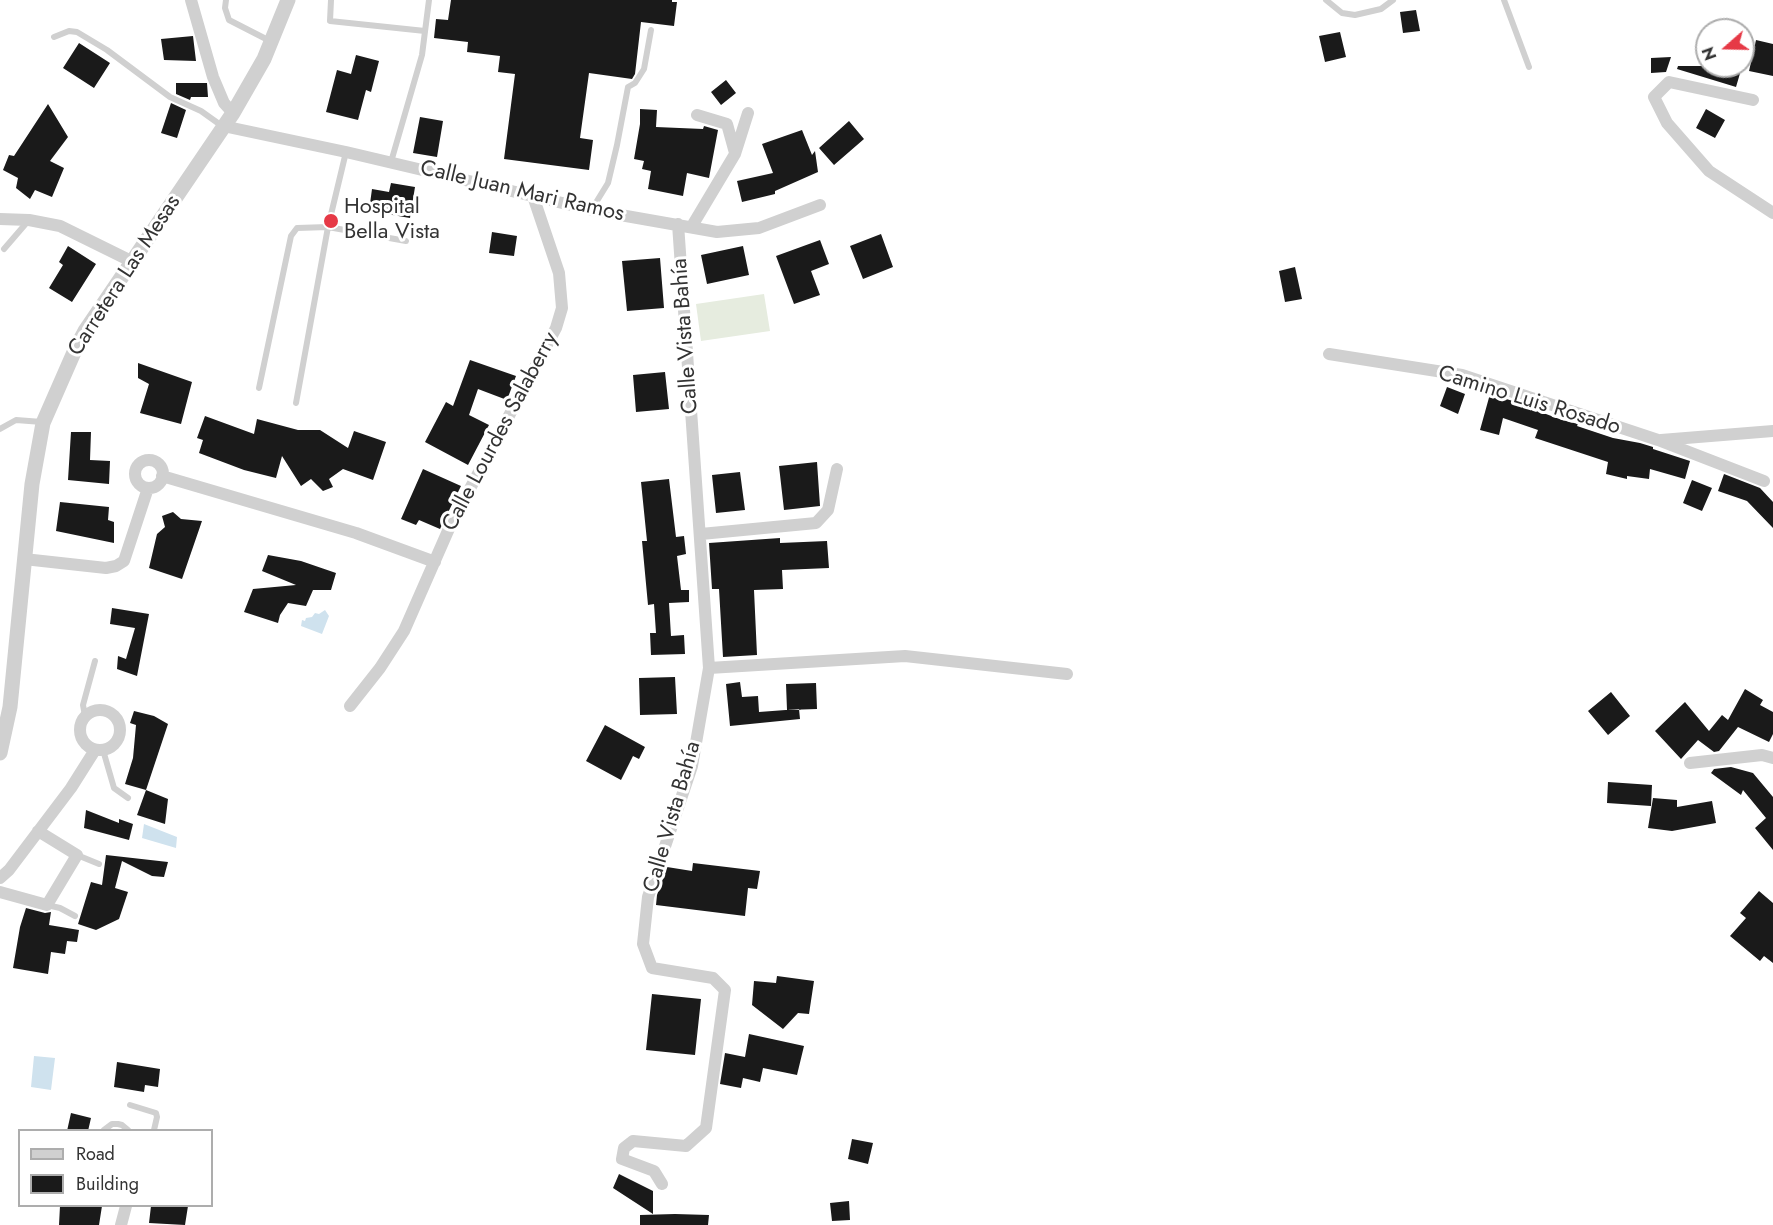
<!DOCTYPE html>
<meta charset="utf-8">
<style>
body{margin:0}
#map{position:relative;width:1773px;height:1225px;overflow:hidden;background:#fff;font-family:Jost,sans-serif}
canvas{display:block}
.legend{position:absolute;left:18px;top:1129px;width:195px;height:78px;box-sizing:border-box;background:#fff;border:2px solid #adadad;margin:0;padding:8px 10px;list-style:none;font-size:18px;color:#333}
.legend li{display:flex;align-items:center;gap:12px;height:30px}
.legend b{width:30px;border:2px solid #adadad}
.north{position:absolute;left:1695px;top:18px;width:60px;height:60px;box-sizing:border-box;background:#fff;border:2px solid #adadad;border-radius:50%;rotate:250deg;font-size:16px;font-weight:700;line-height:24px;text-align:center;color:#333}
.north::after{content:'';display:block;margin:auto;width:21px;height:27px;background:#e63946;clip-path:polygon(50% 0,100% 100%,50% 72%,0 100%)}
</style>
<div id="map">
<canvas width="1773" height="1225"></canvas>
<ul class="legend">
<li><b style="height:8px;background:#d0d0d0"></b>Road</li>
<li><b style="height:16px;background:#1a1a1a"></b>Building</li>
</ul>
<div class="north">N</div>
</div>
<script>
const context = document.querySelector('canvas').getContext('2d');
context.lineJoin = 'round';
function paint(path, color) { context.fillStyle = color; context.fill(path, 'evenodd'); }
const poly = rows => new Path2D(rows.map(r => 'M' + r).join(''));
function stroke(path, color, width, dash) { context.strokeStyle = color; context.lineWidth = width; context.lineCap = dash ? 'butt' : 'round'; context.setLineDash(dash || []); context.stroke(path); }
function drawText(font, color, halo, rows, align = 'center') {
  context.font = font + ' Jost,sans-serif'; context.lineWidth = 6; context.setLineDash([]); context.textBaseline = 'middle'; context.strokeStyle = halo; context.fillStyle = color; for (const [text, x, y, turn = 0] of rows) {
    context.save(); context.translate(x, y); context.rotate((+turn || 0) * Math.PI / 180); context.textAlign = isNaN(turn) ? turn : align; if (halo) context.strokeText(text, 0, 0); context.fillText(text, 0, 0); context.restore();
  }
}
paint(poly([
 [764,294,770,331,701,341,696,304]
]), '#e6ecdf');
paint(poly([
 [325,610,329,616,322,634,301,626,302,620,305,621,306,618,312,617,315,613,319,614],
 [144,824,177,837,176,848,142,838],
 [34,1056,55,1058,51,1090,31,1087]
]), '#cfe2ee');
paint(poly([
 [451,0,672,0,672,2,677,2,674,26,641,22,635,74,632,79,589,73,580,138,593,140,589,170,504,159,515,74,498,72,500,56,467,52,468,42,434,38,436,19,448,20],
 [1416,10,1420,31,1403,33,1400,12],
 [1340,32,1346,57,1325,62,1319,36],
 [193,36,196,61,164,60,161,39],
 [1756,40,1773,44,1773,76,1749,71],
 [79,43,110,63,94,88,63,68],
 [356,55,379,61,371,92,366,90,358,120,326,112,337,70,351,74],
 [1671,57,1666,72,1651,73,1651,58],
 [1678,66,1727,66,1741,70,1736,87,1677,69],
 [726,80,736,93,721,105,711,92],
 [176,83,207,83,208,97,191,97,190,100,176,94],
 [171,103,186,110,177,138,161,133],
 [48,104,68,137,50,161,64,168,52,197,35,190,30,199,16,188,18,178,3,170,9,155,14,156],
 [640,109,657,110,656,127,703,129,704,126,718,130,709,178,687,173,683,196,648,189,651,171,642,169,644,161,634,159,640,124],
 [1706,109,1725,120,1715,138,1696,128],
 [420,117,443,121,437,157,413,153],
 [849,121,864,139,834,165,819,148],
 [802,130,812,155,815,151,818,172,775,191,775,194,742,202,737,181,773,173,762,144],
 [391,183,415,187,410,218,369,211,372,189,389,192],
 [492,232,517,236,514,256,489,253],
 [881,234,893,267,863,279,850,246],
 [820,240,829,264,811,271,820,295,794,304,776,256],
 [68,246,96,264,72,302,49,288,63,265,59,262],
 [743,246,749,275,707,284,701,255],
 [660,258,664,308,627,311,622,261],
 [1295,267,1302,299,1285,302,1279,271],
 [470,360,516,376,507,400,478,389,469,415,489,425,468,465,425,442,446,402,453,406],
 [138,363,192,382,181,424,140,413,149,384,138,378],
 [665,372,669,409,636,412,633,375],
 [1447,387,1465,394,1458,414,1440,406],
 [1490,394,1539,409,1538,411,1562,420,1578,424,1577,426,1613,438,1640,443,1653,447,1653,449,1690,461,1685,479,1650,469,1649,479,1627,476,1627,479,1606,474,1608,462,1535,438,1538,430,1503,418,1499,435,1480,430],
 [205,416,254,434,257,419,298,430,320,430,348,448,354,431,386,442,373,480,343,469,329,479,333,487,323,491,311,479,301,486,282,456,276,478,244,470,199,453,203,440,197,438],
 [71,432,91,432,90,460,110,461,109,484,68,480],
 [817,462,820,506,784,510,779,466],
 [423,469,461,486,440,529,419,520,416,525,401,519],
 [740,472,745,510,716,513,712,475],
 [1724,474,1760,488,1773,502,1773,528,1747,501,1718,491],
 [669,479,676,537,684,536,686,554,677,556,681,590,689,590,689,602,669,603,671,636,684,635,685,654,651,655,650,633,656,633,654,604,648,605,642,541,647,541,641,482],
 [1692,480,1712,488,1702,511,1683,503],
 [60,502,109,507,108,520,114,522,114,543,56,531],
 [173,512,181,519,202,521,182,579,149,568,157,534,165,527,162,516],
 [780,538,780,543,827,541,829,568,782,570,783,589,754,590,757,655,723,657,719,589,712,589,709,543],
 [268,555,301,561,336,573,331,590,313,590,306,606,288,603,280,615,278,623,244,612,253,589,296,585,262,571],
 [112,608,149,614,137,676,117,669,118,656,126,659,135,628,110,624],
 [675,677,677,714,640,715,639,678],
 [740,682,742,697,758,696,759,712,799,709,800,719,730,726,726,684],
 [816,683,817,709,787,710,786,684],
 [1745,689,1763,700,1760,705,1773,712,1773,734,1769,742,1738,727,1719,751,1714,752,1698,740,1681,759,1655,731,1685,702,1709,731,1722,715,1728,720],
 [1611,692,1630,716,1608,735,1588,711],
 [134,711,154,716,168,724,146,790,125,784,133,758,136,725,130,723],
 [605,725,645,747,639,759,633,756,621,780,586,761],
 [1731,767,1753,773,1773,797,1773,850,1755,828,1766,818,1743,790,1741,795,1711,773,1714,769],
 [1608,782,1652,785,1651,806,1607,803],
 [146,790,168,799,165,824,137,815],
 [1653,798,1677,800,1677,807,1712,801,1716,823,1672,831,1648,828],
 [86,810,119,823,119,819,133,824,129,840,84,828],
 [106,855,168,862,164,877,152,876,122,861,115,888,128,892,119,919,96,930,78,924,91,882,102,885],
 [693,863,760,871,757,889,748,888,745,916,656,905,657,895,667,867,692,871],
 [1759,891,1773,903,1773,963,1764,956,1760,961,1730,936,1746,918,1740,913],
 [26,908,45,913,51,912,49,925,79,930,77,942,67,941,65,954,51,952,48,974,13,968,20,927],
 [777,976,814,981,809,1014,798,1013,783,1029,752,1005,754,981,776,983],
 [652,994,701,999,695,1055,646,1050],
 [749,1034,804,1046,797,1075,763,1068,760,1082,743,1078,741,1088,720,1084,725,1053,745,1057],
 [117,1062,160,1069,158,1087,145,1085,144,1092,114,1087],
 [71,1113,91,1118,88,1131,67,1131],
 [852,1139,873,1143,868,1164,848,1159],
 [619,1174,653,1191,653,1214,613,1188],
 [849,1201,850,1220,832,1221,830,1203],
 [60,1206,102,1206,99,1225,59,1225],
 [151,1206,188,1206,185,1225,149,1223],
 [675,1214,709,1215,708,1225,640,1225,640,1215]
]), '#1a1a1a');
stroke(poly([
 [226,0,225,8,229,20,270,41],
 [331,0,330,21,425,31],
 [1326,0,1342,13,1355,15,1381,9,1393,0],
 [1504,0,1529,67],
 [54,37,69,31,77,32,107,50,170,97,201,111,222,126],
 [391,162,422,55,429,0],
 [592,209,608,183,617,145,628,87,635,83,644,69,651,30],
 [4,249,29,220],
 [259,388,291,236,297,228,328,227,406,241],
 [296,403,328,227,346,152],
 [0,429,16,420,42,422],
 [85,716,83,705,95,661],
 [103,750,114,788,128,798],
 [77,855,99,864],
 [47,905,60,908,75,916],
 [130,1105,156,1113,157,1117,154,1130],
 [104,1130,112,1124,118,1124,122,1125,128,1130]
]), '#d0d0d0', 6);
stroke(poly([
 [191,0,213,77,224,103,233,113],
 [1753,100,1669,82,1654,97,1667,123,1709,171,1773,213],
 [697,115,727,124,735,153],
 [223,126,346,152,592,210,717,232,759,228,820,205],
 [0,219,29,220,60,226,131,261],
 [692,226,735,154,748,113],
 [1329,354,1462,375,1658,440,1764,481],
 [1661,440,1773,431],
 '135 474a14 14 0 1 1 28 0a14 14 0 1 1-28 0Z',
 [162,476,356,533,435,562],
 [701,534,816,523,828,510,837,469],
 [24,559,106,568,116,566,124,561,148,488],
 [709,668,905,656,1067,674],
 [350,706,380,668,404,631,451,524,556,328,562,308,559,273,533,196],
 '80 730a20 20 0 1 1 40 0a20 20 0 1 1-40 0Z',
 [1690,763,1762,755,1773,758],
 [0,878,9,870,71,788,95,750],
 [0,892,47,905,77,855,38,831],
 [662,1184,654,1171,622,1159,624,1148,633,1141,686,1146,706,1128,725,990,713,978,652,968,643,944,648,897,692,766,709,668,678,224],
 [121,1225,126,1206]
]), '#d0d0d0', 12);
stroke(poly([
 [0,753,10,707,32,484,43,423,75,350,85,331,233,113,264,59,288,0]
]), '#d0d0d0', 15);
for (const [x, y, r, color] of [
 [331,221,8,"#e63946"]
]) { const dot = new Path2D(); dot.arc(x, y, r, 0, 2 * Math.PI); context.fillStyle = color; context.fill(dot); stroke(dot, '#fff', 2); }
drawText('22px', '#333', '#fff', [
 ["Calle Juan Mari Ramos",522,192,13],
 ["Carretera Las Mesas",125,276,-57],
 ["Calle Vista Bahía",686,336,-94],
 ["Camino Luis Rosado",1529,401,17],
 ["Calle Lourdes Salaberry",501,432,-62],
 ["Calle Vista Bahía",673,817,-74]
]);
drawText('22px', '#333', '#fff', [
 ["Hospital",344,208],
 ["Bella Vista",344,233]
], 'left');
</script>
